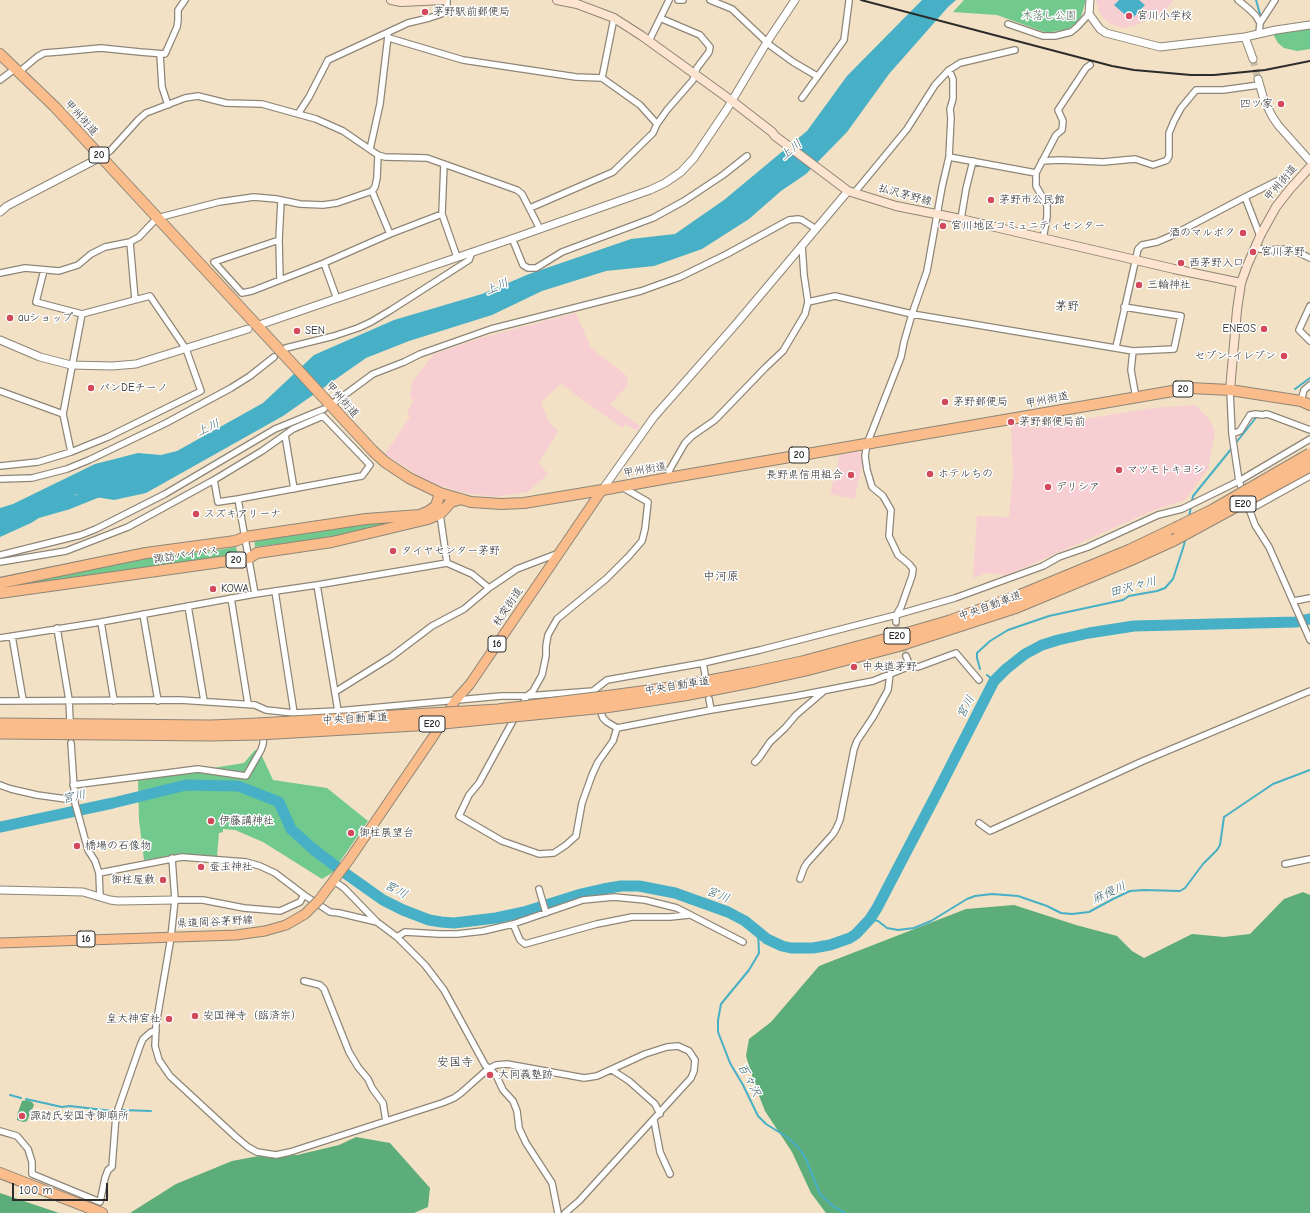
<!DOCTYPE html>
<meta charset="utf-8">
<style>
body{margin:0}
#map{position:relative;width:1310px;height:1213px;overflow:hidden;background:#f2e1c4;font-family:"Comic Neue",sans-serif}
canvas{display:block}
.scale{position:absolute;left:12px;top:1183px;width:96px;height:18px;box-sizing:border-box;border:2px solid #2b2b2b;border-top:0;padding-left:5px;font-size:12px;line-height:14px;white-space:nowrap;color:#2b2b2b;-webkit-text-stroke:3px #fff;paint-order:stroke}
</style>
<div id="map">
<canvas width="1310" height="1213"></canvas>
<div class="scale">100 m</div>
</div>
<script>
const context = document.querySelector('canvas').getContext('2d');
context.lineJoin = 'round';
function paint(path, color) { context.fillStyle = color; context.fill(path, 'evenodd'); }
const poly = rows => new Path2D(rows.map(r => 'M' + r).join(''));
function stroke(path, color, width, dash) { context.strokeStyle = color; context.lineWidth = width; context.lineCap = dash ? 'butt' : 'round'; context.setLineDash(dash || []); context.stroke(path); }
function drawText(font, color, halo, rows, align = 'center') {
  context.font = font + ' "Comic Neue","Klee One",sans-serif'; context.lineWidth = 3; context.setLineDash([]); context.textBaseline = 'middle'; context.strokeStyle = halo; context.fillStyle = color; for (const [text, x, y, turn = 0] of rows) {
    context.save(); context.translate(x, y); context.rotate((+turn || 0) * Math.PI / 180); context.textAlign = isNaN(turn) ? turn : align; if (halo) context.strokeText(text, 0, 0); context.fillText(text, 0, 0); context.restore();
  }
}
paint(poly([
 [1096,0,1174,0,1164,12,1151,18,1136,25,1123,28,1111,24,1105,19,1100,14],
 [576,313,591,348,627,376,628,385,610,404,640,426,637,431,626,424,622,428,561,384,541,402,548,421,558,431,539,463,548,474,528,492,495,497,465,493,438,485,419,476,385,454,410,417,407,413,413,401,410,395,412,382,434,354,480,338],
 [1195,405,1209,419,1215,432,1208,469,1185,500,1152,511,1003,577,1002,574,987,573,973,578,977,516,1009,517,1013,474,1011,425,1029,422,1030,428,1152,408],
 [858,452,862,454,863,463,854,499,830,494,840,454]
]), '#f7cfd2');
paint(poly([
 [964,0,1086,0,1081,17,1074,25,1068,29,1047,33,997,15,953,12],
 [1310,29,1310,49,1297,51,1284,48,1278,43,1273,34],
 [409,519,334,537,255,547,254,537],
 [236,547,238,556,0,591,0,586,144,557,206,552],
 [255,750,261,754,273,780,327,788,368,821,332,873,322,879,263,842,235,830,223,829,223,832,219,833,217,856,169,856,144,860,139,820,138,780,244,763]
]), '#71c98e');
paint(poly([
 [1303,892,1310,895,1310,1213,826,1213,811,1193,792,1152,765,1111,756,1088,746,1056,749,1039,771,1022,819,966,966,909,1014,905,1076,925,1117,936,1132,951,1144,958,1192,934,1224,937,1250,934,1284,899],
 [27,1100,32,1102,34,1105,27,1121,23,1122,17,1120,17,1115,22,1101],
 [356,1137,390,1143,430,1188,428,1207,414,1213,130,1213,176,1184,232,1161,259,1156,272,1158,285,1155,297,1155,339,1145],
 [0,1193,59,1213,0,1213]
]), '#5cad79');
paint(poly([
 [922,0,956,0,948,7,889,74,847,132,806,174,781,191,749,219,702,249,654,266,606,271,542,291,492,315,409,341,366,358,283,416,146,493,114,500,77,494,31,523,0,537,0,508,13,504,95,464,138,453,161,455,177,451,263,403,314,355,394,320,482,294,529,274,631,239,675,234,724,200,807,131,847,76],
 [1119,0,1139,0,1145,5,1131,20,1114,5]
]), '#47b0c6');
stroke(poly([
 [1256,0,1260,14],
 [1295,389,1310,378],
 [1235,444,1258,415],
 [1189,517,1193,496,1232,448],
 [980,669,977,658,977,653,990,641,1008,630,1049,616,1123,600,1129,596,1157,591,1165,588,1173,579,1184,545,1185,539],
 [987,675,994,681],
 [870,919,878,921,887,928,898,930,914,928,931,921,967,899,975,896,992,894,1018,896,1047,906,1061,913,1072,914,1089,912,1113,899,1130,891,1144,890,1180,891,1185,888,1203,864,1217,850,1220,845,1224,817,1273,784,1310,770],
 [758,931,759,953,749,970,721,1004,718,1020,718,1032,730,1063,743,1085,758,1116,766,1124,787,1137,798,1147,805,1157,820,1194,834,1207,845,1213],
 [10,1095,21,1098],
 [26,1099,62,1107,70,1106,112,1111],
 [122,1110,151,1111]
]), '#47b0c6', 2);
stroke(poly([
 [40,512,68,504,103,490],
 [0,827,113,803,186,785,238,786,279,802,291,829,313,849,342,871,383,900,403,910,429,920,441,922,454,923,496,918,524,912,581,894,603,889,621,886,639,886,675,893,728,912,745,921,767,939,782,946,791,948,813,948,830,945,850,938,856,934,870,919,877,908,938,791,994,681,1006,669,1025,654,1042,645,1058,640,1089,633,1134,626,1296,622,1310,619]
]), '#47b0c6', 11);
stroke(poly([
 [896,622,906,656]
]), '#cabda5', 5.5, [5.5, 3]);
stroke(poly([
 [1253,59,1258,79]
]), '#cabda5', 7, [7, 3.5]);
const minor = poly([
 [678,0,683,0],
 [710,0,732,9,771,46,793,62,817,76],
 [1238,0,1249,9,1256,16,1260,23,1259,33],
 [1260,23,1275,0],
 [1008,24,1043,36,1055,36,1071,32,1077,27,1089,14],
 [389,38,463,60,576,77,602,78,640,105,657,124],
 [649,41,669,0],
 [160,54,162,87,168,105],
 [19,72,37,57,44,53,58,52,101,48,140,52,165,54,177,27,178,20,178,10,185,0],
 [602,78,614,18],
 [0,80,16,68],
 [802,98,844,40,849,1],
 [298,114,309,97,328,60,408,23,429,18,441,14,447,8,447,0],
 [370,149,380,104,388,36],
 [101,157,110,151,139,119,146,113,185,98,198,96,226,103,262,104,316,119,343,131,378,155,385,157,427,158,517,190,522,194,540,229],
 [949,157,1036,173],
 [1042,161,1060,160,1103,162,1135,159,1153,165,1165,161,1167,160,1169,156,1169,133,1174,121,1181,108,1196,90,1223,90,1259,85],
 [444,164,442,214,457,257],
 [372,191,390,234],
 [855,192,907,129,935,85,949,70,960,63,1015,50],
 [1245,197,1260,236],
 [530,208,613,172,653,133,657,124,667,110,693,80,697,68,709,52,710,47,700,35,660,18],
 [961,219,966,189,973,161],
 [1043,239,1047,217,1047,205,1036,186,1036,173,1056,135,1062,130,1063,121,1058,110,1086,68,1090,65],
 [279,240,214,262,242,293,252,291,324,263,390,234,442,214],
 [130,242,135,300],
 [514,243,523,265,528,268,536,268,562,252,653,218,684,201,723,175,747,156],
 [1255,248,1266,250,1291,249,1310,258],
 [324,263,337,299],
 [0,273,25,268,59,271,78,265,91,254,105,247,130,242,139,237,157,218,219,202,254,197,276,199,300,204,323,205,337,203,372,191,375,187,377,178,378,155],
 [280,280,279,240,281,201],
 [808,302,835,296,912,314,1133,351,1174,349,1181,316,1124,307],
 [1310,306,1299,330,1310,341],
 [1116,347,1138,249,1142,245,1157,242,1171,236,1245,197,1281,179],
 [286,348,334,336,358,328,371,322,391,310,469,260,472,252],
 [1133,351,1131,370,1136,398],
 [1230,390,1232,434,1239,481,1255,525,1269,547,1310,640],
 [0,391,63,414],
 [1301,401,1304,390,1310,385],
 [335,402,373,374,404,362,420,354,491,329,641,291,680,277,727,254,789,220,798,219,802,220,816,229],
 [1232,434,1240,431,1250,415,1256,414,1262,415,1266,414,1270,415,1310,430],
 [285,435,294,489],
 [71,452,63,414,82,314],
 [0,466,38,462,71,452,108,437,201,391,186,349,150,296,82,314,36,302,44,270],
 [668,478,670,469,685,443,692,436,715,420,765,368,783,351,805,314,808,302,804,275,802,245],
 [0,479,32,478,67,469,89,460,166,423,231,388,250,376,274,357],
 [214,480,218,502,238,499,255,594],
 [1249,510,1310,476],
 [440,514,447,563],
 [0,555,81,535,96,529,165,494,275,429,324,409],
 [0,562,66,551,128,527,214,480,262,451,293,429,323,416,370,465,362,476,238,499],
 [317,585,338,711],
 [275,591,294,713],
 [231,598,248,704],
 [1294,601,1310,598],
 [188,606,204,701],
 [143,614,158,701],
 [101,622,114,701],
 [896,622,896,615,901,607,912,576,913,569,909,564,898,555,889,536,891,510,883,496,872,487,867,470,865,456,867,444,901,357,904,342,912,314,927,271,942,187,949,157,951,118,950,109,953,99,953,79,949,70],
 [57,628,69,700,70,721],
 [12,636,23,700],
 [0,638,101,622,255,594,317,585,447,563,472,574,489,588],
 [906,656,910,666],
 [703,663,705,674],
 [979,680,956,653,918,667,910,666,873,681,796,696,711,710,617,728,607,722,603,718,593,691,607,680,703,663,760,650,896,615,955,598,1043,566,1059,557,1088,547,1158,515,1182,509,1239,481,1310,439],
 [335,692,391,657,432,626,464,609,489,588,517,569,559,553],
 [709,699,711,710],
 [0,701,180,700,255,705,266,710,294,713,338,711,501,696,527,696,593,691],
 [521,707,527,696,533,691,542,675,546,656,546,646,548,635,557,619,606,579,629,556,642,541,645,529,648,502,622,487],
 [515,717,479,783,469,795,459,816,502,841,539,854,554,853,566,845,576,836,582,803,592,775,598,762,613,741,617,728],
 [71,743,75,803,88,850,95,861,99,873,100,897],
 [755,762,759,758,770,742,785,728,796,715,824,691],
 [0,785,11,789,37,795,66,799,74,798],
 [73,785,198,769,246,776,261,750,263,744,264,733],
 [979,823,990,831,1143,761,1310,691],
 [172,858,175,900,171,937,156,1025,155,1046,159,1060,170,1076,236,1137,248,1147,257,1152,276,1155,290,1152,442,1103,454,1098,461,1093,488,1069,496,1065,507,1064,584,1078,597,1076,645,1054,667,1047,678,1046,689,1051,695,1060,694,1071,691,1078,579,1201,565,1213],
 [1285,864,1310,859],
 [99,873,182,857,246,862,260,866,275,873,304,895,330,912,339,913,377,922],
 [800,879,804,868,807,863,833,834,836,829,840,820,854,749,857,741,873,717,888,690,890,674],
 [334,881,344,888,377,922,397,937,405,932,439,934,457,934,483,931,513,924,583,900,614,897,645,900,677,908,743,942],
 [539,889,546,913],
 [175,900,203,900,244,908,280,911,300,902,304,895],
 [513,924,520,940,525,944,597,924,632,917,670,917,689,915],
 [397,937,425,965,444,990,485,1065,496,1075,503,1090,513,1101,517,1111,519,1128,526,1143,552,1183,558,1213],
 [304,981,320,985,324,989,349,1052,358,1067,368,1079,372,1088,383,1103,386,1121],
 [612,1070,629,1081,655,1104,660,1114],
 [654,1120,660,1152,670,1174],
 [0,1131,17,1136,28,1149,32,1162,32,1174,100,1202,105,1178,108,1170,112,1167,116,1115,140,1046,143,1039,151,1032,156,1031]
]);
const tertiary = poly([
 [1090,0,1089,14,1100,29,1106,33,1160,47,1245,37,1276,30,1310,25],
 [1245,37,1253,59],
 [1258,79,1264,100,1272,116,1278,125,1310,161],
 [0,212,7,206,101,157],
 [262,324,520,236,650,190,665,183,681,172,694,158,727,109,767,42,795,0],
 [0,340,40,357,71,365,112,366,136,364,248,329],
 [602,490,654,417,736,324,848,191],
 [0,890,83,892,110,900,118,901,175,900]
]);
const secondary = poly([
 [391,0,401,2,443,0],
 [557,0,577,4,601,13,614,18,642,36,732,101,772,132,775,136,848,191,896,206,961,219,1174,269,1241,283],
 [1230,390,1237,310,1241,283,1247,266,1261,234,1276,207,1290,189,1310,167]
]);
const primary = poly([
 [319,900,349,860,433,737,455,701,470,684,602,490],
 [0,943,236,935,265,931,286,925]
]);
const trunk = poly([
 [0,54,55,107,373,451,385,462,409,478,440,493,471,502,501,504,524,503,602,490,668,478,1190,388,1230,390,1301,401,1310,405],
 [0,583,146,553,235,541,245,537,366,519,420,515,429,511,436,506,440,493],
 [0,593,249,558,257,553,332,542,428,519,440,514,451,502,461,499],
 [0,1173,102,1213]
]);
const motorway = poly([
 [604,697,678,687,751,673,802,662,895,637,950,621,1021,595,1130,550,1176,528],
 [605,707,684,695,756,681,806,670,897,646,1017,607,1130,560,1174,540],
 [0,724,211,726,258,724],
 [0,733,211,735,259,734]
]);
stroke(minor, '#8e8678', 8);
stroke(tertiary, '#8e8678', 9);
stroke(secondary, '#8e8678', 10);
stroke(primary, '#8e8678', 11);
stroke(trunk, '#8e8678', 12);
stroke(motorway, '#8e8678', 13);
stroke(minor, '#fff', 5.5);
stroke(tertiary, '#fff', 7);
stroke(secondary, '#fde4d0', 8);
stroke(primary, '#f9bc8a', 9);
stroke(trunk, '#f9bc8a', 10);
stroke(motorway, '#f9bc8a', 11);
stroke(poly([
 [861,0,1112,66,1134,70,1191,75,1214,75,1265,70,1310,61]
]), '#2b2b2b', 2);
const primaryBridge = poly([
 [286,925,305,914,319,900]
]);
const motorwayBridge = poly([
 [1176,528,1213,510,1310,454],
 [1174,540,1310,466],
 [258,724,498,710,604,697],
 [259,734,433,724,605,707]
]);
stroke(primaryBridge, '#8e8678', 11, []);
stroke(motorwayBridge, '#8e8678', 13, []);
stroke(primaryBridge, '#f9bc8a', 9);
stroke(motorwayBridge, '#f9bc8a', 11);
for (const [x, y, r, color] of [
 [425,12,4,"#d1495b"],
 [1129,16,4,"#d1495b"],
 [1281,104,4,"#d1495b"],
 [991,200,4,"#d1495b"],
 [943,226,4,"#d1495b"],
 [1243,233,4,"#d1495b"],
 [1253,252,4,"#d1495b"],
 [1181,263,4,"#d1495b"],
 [1139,285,4,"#d1495b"],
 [10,318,4,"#d1495b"],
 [1264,329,4,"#d1495b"],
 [297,331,4,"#d1495b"],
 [1284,356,4,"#d1495b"],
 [91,388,4,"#d1495b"],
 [945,402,4,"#d1495b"],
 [1011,422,4,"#d1495b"],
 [1119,470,4,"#d1495b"],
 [930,474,4,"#d1495b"],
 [851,475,4,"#d1495b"],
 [1048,487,4,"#d1495b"],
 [196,514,4,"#d1495b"],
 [393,551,4,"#d1495b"],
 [213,589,4,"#d1495b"],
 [854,667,4,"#d1495b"],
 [211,821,4,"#d1495b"],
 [351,833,4,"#d1495b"],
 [77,846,4,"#d1495b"],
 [201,867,4,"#d1495b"],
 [163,880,4,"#d1495b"],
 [195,1016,4,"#d1495b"],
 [169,1019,4,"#d1495b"],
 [490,1075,4,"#d1495b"],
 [22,1116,4,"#d1495b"]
]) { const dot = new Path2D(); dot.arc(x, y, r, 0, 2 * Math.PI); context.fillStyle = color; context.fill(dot); stroke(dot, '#fff', 1.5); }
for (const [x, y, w] of [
 [99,155,20],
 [1183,389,20],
 [799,455,20],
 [1243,504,26],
 [236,560,20],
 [897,636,26],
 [497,644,18],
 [432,724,26],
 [86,939,18]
]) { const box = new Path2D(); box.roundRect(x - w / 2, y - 8, w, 16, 3); context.fillStyle = '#fff'; context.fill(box); stroke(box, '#2b2b2b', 1); }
drawText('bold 10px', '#2b2b2b', null, [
 ["20",99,155],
 ["20",1183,389],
 ["20",799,455],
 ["E20",1243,504],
 ["20",236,560],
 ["E20",897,636],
 ["16",497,644],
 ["E20",432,724],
 ["16",86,939]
]);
drawText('11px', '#2b2b2b', '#fff', [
 ["茅野駅前郵便局",433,12],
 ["宮川小学校",1137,16],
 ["四ツ家",1273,104,"right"],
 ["茅野市公民館",999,200],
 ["宮川地区コミュニティセンター",951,226],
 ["酒のマルボク",1235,233,"right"],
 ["宮川茅野",1261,252],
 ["西茅野入口",1189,263],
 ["三輪神社",1147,285],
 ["auショップ",18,318],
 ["ENEOS",1256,329,"right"],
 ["SEN",305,331],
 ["セブン-イレブン",1276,356,"right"],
 ["パンDEチーノ",99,388],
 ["茅野郵便局",953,402],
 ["茅野郵便局前",1019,422],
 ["マツモトキヨシ",1127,470],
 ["ホテルちの",938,474],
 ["長野県信用組合",843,475,"right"],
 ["デリシア",1056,487],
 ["スズキアリーナ",204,514],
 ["タイヤセンター茅野",401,551],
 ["KOWA",221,589],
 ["中央道茅野",862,667],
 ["伊藤講神社",219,821],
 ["御柱展望台",359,833],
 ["橋場の石像物",85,846],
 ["蚕玉神社",209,867],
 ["御柱屋敷",155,880,"right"],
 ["安国禅寺（臨済宗）",203,1016],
 ["皇大神宮社",161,1019,"right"],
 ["大同義塾跡",498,1075],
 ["諏訪氏安国寺御廟所",30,1116]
], 'left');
drawText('11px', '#44624e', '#fff', [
 ["木落し公園",1049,16]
]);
drawText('11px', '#2b2b2b', '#fff', [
 ["甲州街道",81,118,47],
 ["甲州街道",1281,183,-50],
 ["払沢茅野線",905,195,15],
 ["甲州街道",342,400,48],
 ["甲州街道",1047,400,-11],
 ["甲州街道",645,470,-10],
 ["諏訪バイパス",186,555,-8],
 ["中央自動車道",990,606,-20],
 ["杖突街道",508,607,-56],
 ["中央自動車道",677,686,-9],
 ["中央自動車道",355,719,-3],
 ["県道岡谷茅野線",215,922,-3]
]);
drawText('italic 12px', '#366069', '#fff', [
 ["上川",791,150,-40],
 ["上川",497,287,-23],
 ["上川",208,428,-24],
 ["田沢々川",1133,587,-15],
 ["宮川",966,707,-63],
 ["宮川",74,797,-12],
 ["宮川",396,890,28],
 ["麻侵川",1109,893,-24],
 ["宮川",718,895,21],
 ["百々沢",749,1080,62]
]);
drawText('12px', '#2b2b2b', '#fff', [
 ["茅野",1067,307],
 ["中河原",721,577],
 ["安国寺",455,1063]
]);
</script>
